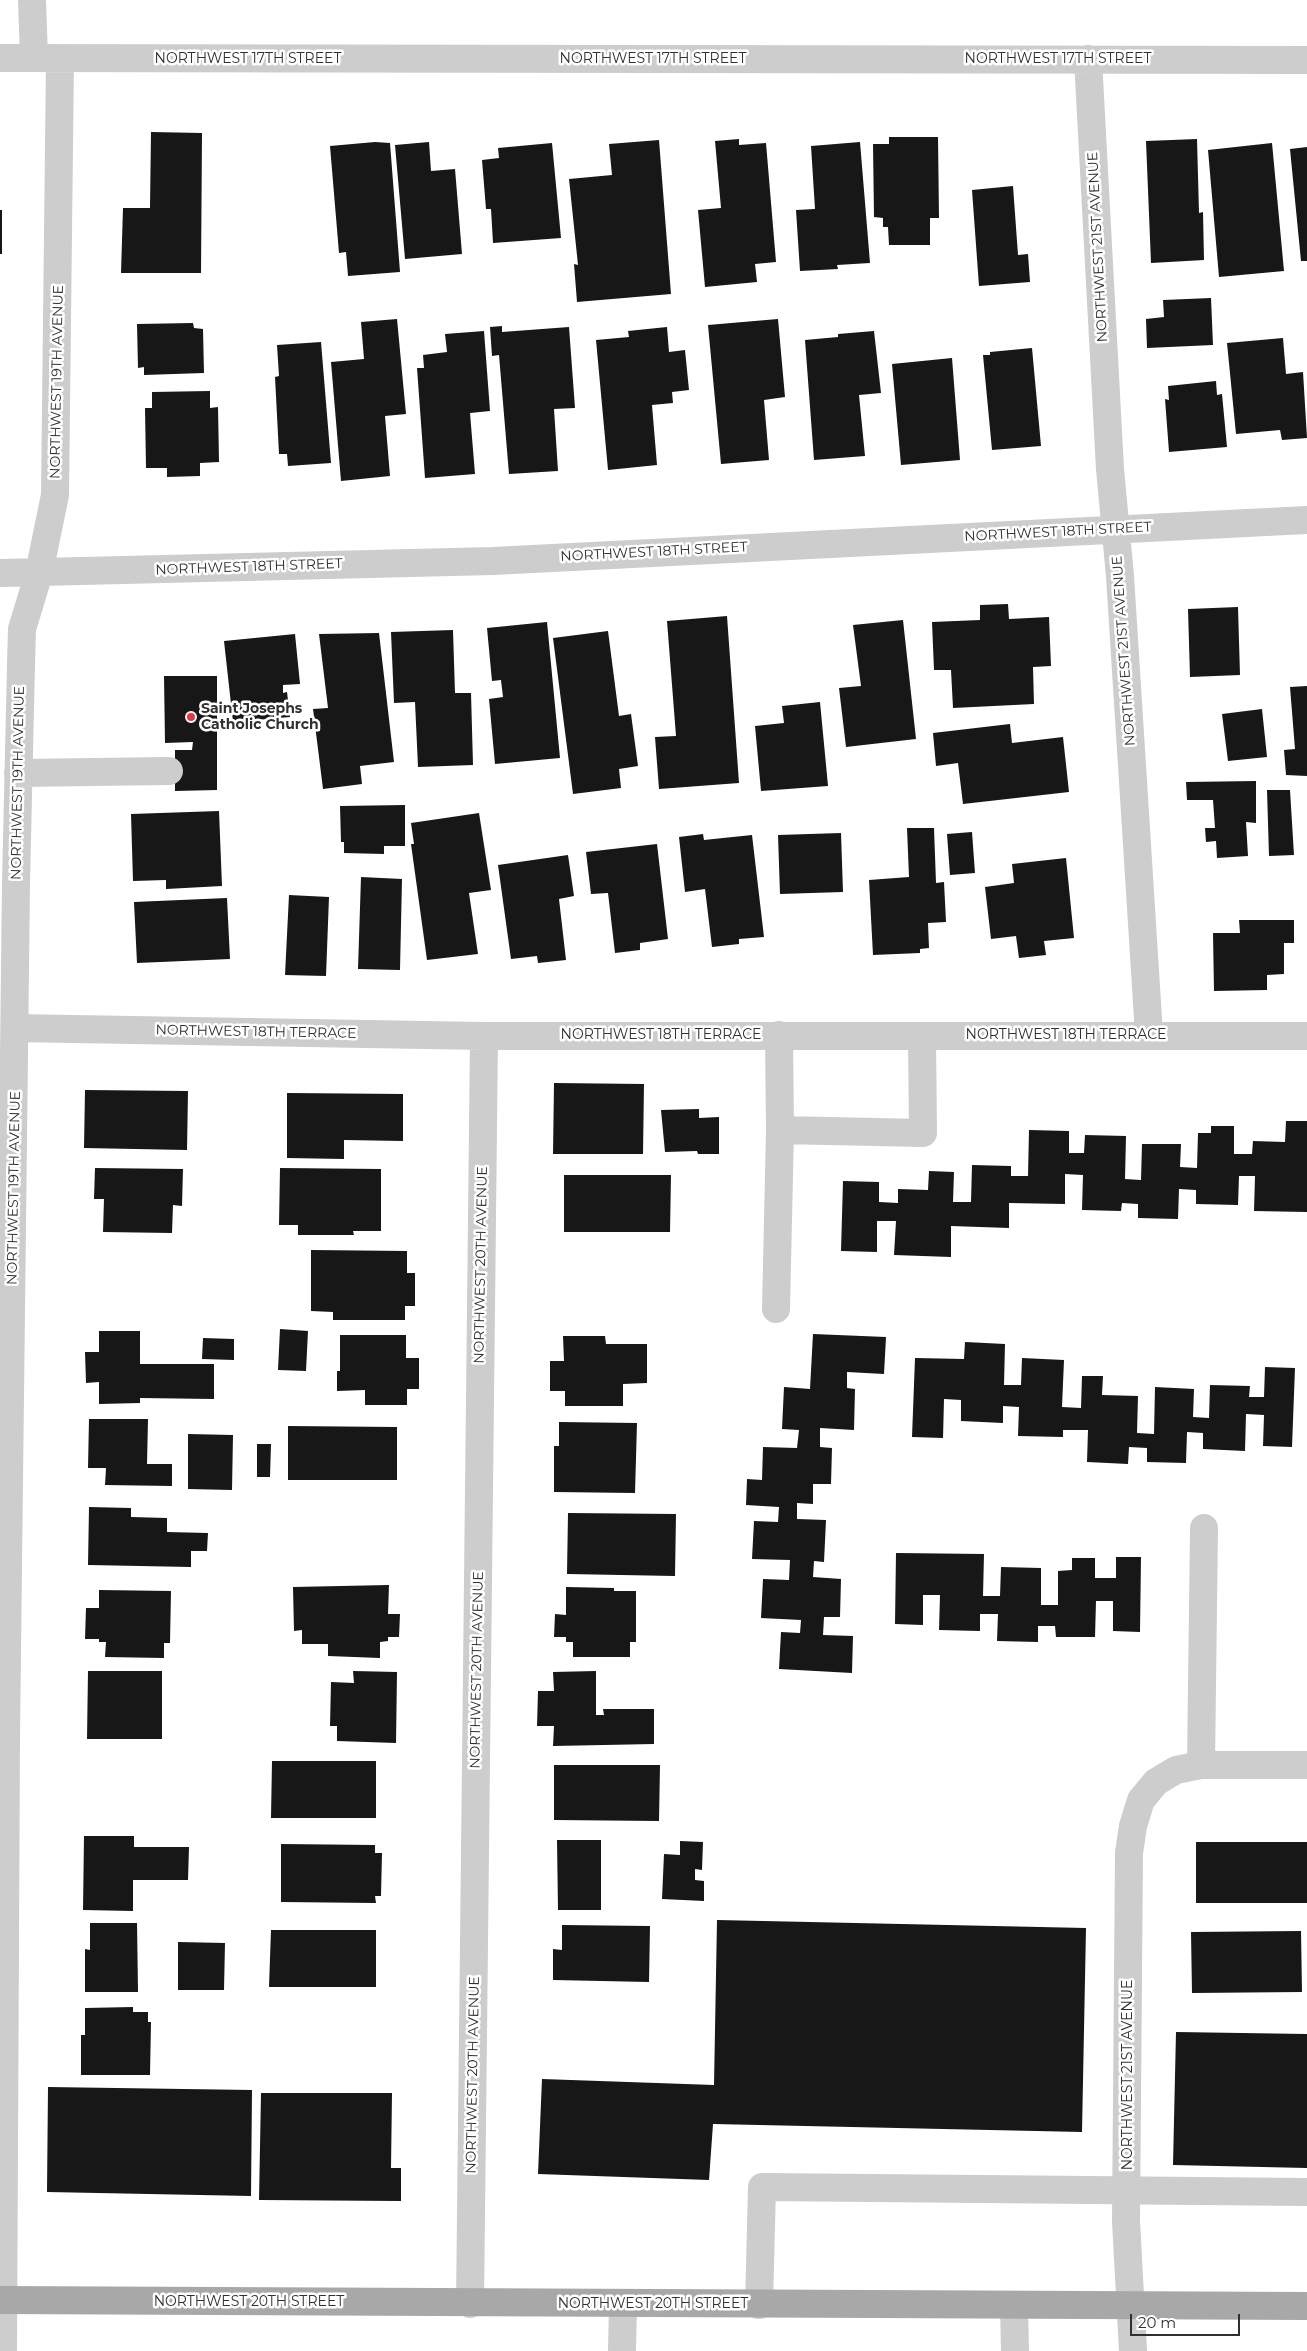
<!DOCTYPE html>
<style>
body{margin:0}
#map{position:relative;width:1307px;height:2351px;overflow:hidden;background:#fff;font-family:Montserrat,sans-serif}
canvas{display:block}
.scale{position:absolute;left:1130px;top:2314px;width:110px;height:22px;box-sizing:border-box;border:2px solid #303030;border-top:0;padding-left:6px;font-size:15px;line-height:18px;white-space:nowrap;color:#303030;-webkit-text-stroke:4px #fff;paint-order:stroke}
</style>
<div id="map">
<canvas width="1307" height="2351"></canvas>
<div class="scale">20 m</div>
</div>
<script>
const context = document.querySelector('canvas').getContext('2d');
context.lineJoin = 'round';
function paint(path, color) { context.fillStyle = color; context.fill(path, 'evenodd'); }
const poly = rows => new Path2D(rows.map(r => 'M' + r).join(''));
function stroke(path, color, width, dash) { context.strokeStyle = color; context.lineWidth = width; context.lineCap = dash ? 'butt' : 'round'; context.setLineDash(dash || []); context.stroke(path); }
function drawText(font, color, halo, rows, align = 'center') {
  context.font = font + ' Montserrat,sans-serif'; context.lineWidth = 5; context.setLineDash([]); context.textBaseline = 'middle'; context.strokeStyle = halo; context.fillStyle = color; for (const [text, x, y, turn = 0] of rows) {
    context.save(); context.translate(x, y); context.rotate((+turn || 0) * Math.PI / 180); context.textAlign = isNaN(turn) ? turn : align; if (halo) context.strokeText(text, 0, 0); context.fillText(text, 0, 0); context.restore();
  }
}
paint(poly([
 [151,132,202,133,201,273,121,273,123,208,150,208],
 [889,137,938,137,939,218,930,218,930,245,889,245,888,227,883,227,883,218,874,217,873,144,889,144],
 [739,139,739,145,766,143,776,262,755,264,757,282,705,287,698,210,721,208,715,141],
 [1197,139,1199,213,1203,212,1204,260,1151,263,1146,141],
 [659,140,671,294,577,302,574,264,578,265,569,179,612,175,609,144],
 [375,142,390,143,400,272,348,276,346,252,339,253,330,146],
 [429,142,431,171,455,169,462,254,405,259,395,145],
 [860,142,870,263,837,265,838,269,800,271,796,210,815,209,811,146],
 [552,143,561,238,493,243,491,209,486,209,482,160,499,158,498,148],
 [1272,143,1284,271,1219,277,1208,150],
 [1307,147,1307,261,1301,261,1290,149],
 [1013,186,1018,255,1028,254,1030,282,979,286,972,190],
 [0,210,2,210,2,254,0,254],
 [1211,298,1213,345,1147,348,1146,319,1164,317,1163,300],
 [397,319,406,414,385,416,390,476,341,481,331,362,364,359,361,322],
 [778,319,785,397,764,400,769,460,721,464,708,325],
 [193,323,194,328,203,329,204,373,144,375,144,367,138,368,137,324],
 [502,326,502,332,569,327,575,408,554,409,558,471,509,474,499,355,492,356,490,327],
 [667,327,669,352,685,350,689,390,672,392,673,403,652,405,657,465,608,470,596,340,629,337,628,331],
 [484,331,490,411,470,413,475,474,425,478,417,368,424,368,423,355,447,352,445,334],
 [874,331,881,393,859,395,865,456,814,460,805,340,838,337,838,334],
 [1283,338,1286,374,1303,372,1307,438,1282,440,1280,430,1236,434,1227,343],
 [321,342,331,463,288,466,287,454,279,454,275,377,279,376,277,345],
 [1032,348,1041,446,992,450,983,355,990,355,990,352],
 [952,358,960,460,901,465,892,364],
 [1216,381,1217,395,1222,394,1227,447,1169,452,1165,399,1169,400,1168,386],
 [210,391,210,408,218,407,219,462,200,463,200,476,167,477,167,468,146,468,145,408,152,408,152,392],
 [1008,604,1009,619,1049,617,1051,666,1033,667,1034,704,953,708,951,670,934,670,932,622,980,620,980,605],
 [1238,607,1240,675,1190,677,1188,609],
 [727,616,739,783,659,789,655,737,676,736,667,621],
 [903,620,916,739,846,747,839,688,861,686,853,625],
 [547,622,560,758,495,764,489,699,503,697,501,680,492,681,487,628],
 [453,630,455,693,471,693,473,765,418,767,415,702,394,703,391,632],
 [608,631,619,716,631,714,638,766,619,769,621,788,573,794,553,638],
 [379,633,394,762,360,766,362,784,323,789,313,709,328,708,319,634],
 [295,634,300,684,283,685,283,693,287,692,290,717,233,722,224,641],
 [164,676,217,676,217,790,175,791,175,750,192,750,193,742,165,743],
 [1307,686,1307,776,1286,775,1284,750,1295,749,1290,687],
 [820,702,828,786,761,791,755,726,784,723,782,706],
 [1262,709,1267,757,1228,761,1222,714],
 [1010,724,1012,743,1063,737,1069,792,963,804,958,763,936,766,933,733],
 [1256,781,1256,823,1246,822,1248,856,1217,858,1216,841,1206,842,1205,828,1215,828,1213,800,1187,800,1186,782],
 [1267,790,1290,790,1294,855,1269,856],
 [405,805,405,846,384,846,384,854,344,853,344,842,341,842,340,806],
 [219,811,222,886,166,889,166,880,133,881,131,814],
 [479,813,491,890,469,893,478,954,427,960,411,844,414,844,411,823],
 [907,828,934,828,936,883,944,882,946,922,928,923,929,948,920,949,920,953,873,955,869,880,909,877],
 [972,832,975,873,950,875,947,834],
 [841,833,843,892,780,894,778,835],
 [703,834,704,840,752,835,764,937,739,939,739,944,712,947,705,889,685,892,679,837],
 [657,844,668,939,640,943,640,950,615,953,608,893,591,894,586,852],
 [568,855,574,896,559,899,566,960,538,963,537,956,511,959,498,865],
 [1066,858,1074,938,1044,941,1046,955,1019,958,1016,936,991,939,985,887,1014,883,1012,864],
 [361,877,402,879,400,970,358,969],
 [289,895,329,897,326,976,285,975],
 [227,898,230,959,137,963,134,902],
 [1239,920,1294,920,1294,943,1284,943,1284,974,1267,975,1267,990,1214,991,1213,933,1240,933],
 [554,1083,644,1084,643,1154,553,1154],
 [85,1090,188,1091,187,1150,84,1148],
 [287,1093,403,1094,403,1141,344,1140,344,1159,287,1158],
 [699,1109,699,1118,719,1117,719,1154,698,1154,697,1151,665,1152,661,1110],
 [1286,1121,1307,1121,1307,1212,1254,1211,1255,1176,1239,1176,1238,1205,1196,1204,1196,1190,1179,1189,1178,1219,1138,1218,1138,1204,1122,1203,1121,1211,1082,1210,1083,1175,1065,1174,1065,1204,1009,1203,1009,1228,951,1226,951,1257,894,1255,896,1221,877,1221,877,1252,841,1251,843,1181,879,1182,879,1202,898,1203,898,1189,928,1190,929,1171,954,1172,953,1202,971,1202,972,1165,1011,1166,1011,1176,1028,1176,1029,1130,1069,1131,1069,1153,1084,1153,1085,1135,1126,1136,1125,1179,1141,1180,1142,1144,1181,1144,1180,1167,1197,1168,1198,1133,1211,1133,1211,1126,1234,1126,1234,1154,1252,1154,1253,1141,1285,1142],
 [95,1168,183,1169,182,1206,173,1205,172,1233,103,1232,104,1199,94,1199],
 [280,1168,381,1169,381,1231,353,1231,354,1235,298,1235,298,1225,279,1225],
 [564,1175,671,1175,670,1232,564,1232],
 [311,1250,407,1251,407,1273,415,1273,415,1306,405,1306,405,1320,333,1320,333,1312,311,1311],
 [280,1329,308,1331,306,1371,278,1370],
 [99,1331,140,1331,140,1364,214,1364,214,1399,140,1398,140,1403,99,1404,99,1382,86,1383,85,1352,99,1352],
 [813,1334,886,1337,884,1374,847,1372,847,1388,855,1389,854,1430,820,1428,820,1447,832,1448,831,1484,813,1484,813,1504,797,1503,797,1519,826,1520,824,1562,814,1561,813,1577,841,1579,840,1617,824,1617,823,1635,853,1636,852,1673,779,1669,781,1632,800,1633,801,1620,761,1618,763,1579,789,1580,790,1560,752,1559,754,1521,778,1522,779,1507,746,1505,747,1479,762,1480,763,1447,797,1448,799,1430,782,1429,784,1387,810,1389],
 [340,1335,406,1335,406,1358,419,1358,419,1389,407,1389,407,1405,365,1405,365,1390,337,1391,337,1371,340,1371],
 [563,1336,605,1336,606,1344,647,1344,647,1383,623,1384,623,1406,565,1406,565,1391,550,1391,550,1361,564,1361],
 [203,1338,234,1339,234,1360,202,1359],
 [965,1342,1005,1344,1004,1385,1021,1385,1022,1358,1064,1360,1062,1407,1081,1408,1082,1376,1103,1376,1102,1395,1138,1396,1137,1433,1154,1434,1155,1387,1194,1389,1193,1417,1209,1418,1210,1385,1250,1386,1249,1397,1264,1397,1265,1367,1295,1368,1292,1447,1263,1446,1264,1415,1246,1414,1245,1451,1203,1449,1203,1433,1187,1432,1186,1463,1147,1462,1147,1448,1129,1447,1128,1464,1087,1462,1088,1430,1063,1430,1063,1437,1018,1436,1019,1407,1003,1406,1003,1423,961,1421,961,1400,944,1399,943,1438,912,1437,915,1358,964,1359],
 [89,1419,148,1419,147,1464,172,1464,172,1486,105,1485,106,1468,88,1468],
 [559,1422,637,1423,635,1493,554,1492,554,1446,559,1446],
 [288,1426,397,1427,397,1480,288,1480],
 [188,1434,233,1435,232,1490,188,1489],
 [257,1444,271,1444,270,1477,257,1477],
 [89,1507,131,1508,131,1517,167,1518,167,1532,208,1533,207,1551,191,1551,191,1567,88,1565],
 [568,1513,676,1514,675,1576,567,1574],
 [896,1553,984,1554,983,1596,1000,1596,1001,1567,1041,1568,1041,1605,1058,1605,1058,1571,1072,1570,1072,1558,1095,1558,1095,1578,1116,1578,1116,1557,1141,1557,1140,1632,1113,1631,1113,1601,1096,1601,1095,1637,1056,1637,1055,1626,1038,1626,1038,1642,997,1641,998,1614,980,1614,980,1631,939,1630,940,1595,923,1595,923,1625,895,1624],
 [389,1585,388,1614,400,1614,399,1637,388,1637,388,1641,380,1642,380,1658,328,1656,328,1644,302,1644,302,1630,294,1631,293,1587],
 [566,1587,614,1588,614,1591,636,1591,636,1642,630,1642,630,1657,573,1657,573,1642,566,1642,566,1637,554,1637,555,1614,566,1615],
 [99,1590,171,1591,170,1643,164,1643,164,1658,105,1657,106,1642,99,1642,99,1639,85,1639,86,1608,99,1608],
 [88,1671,162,1671,162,1739,87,1739],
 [353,1671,397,1672,396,1743,337,1741,337,1726,330,1726,331,1682,354,1683],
 [596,1671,596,1715,604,1715,603,1709,654,1709,654,1744,553,1746,554,1726,537,1726,538,1691,554,1691,553,1672],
 [272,1761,376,1761,376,1818,271,1818],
 [554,1765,660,1765,659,1821,554,1820],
 [84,1836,134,1836,134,1847,189,1847,188,1880,133,1880,133,1911,83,1910],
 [557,1840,601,1840,601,1910,558,1910],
 [680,1841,703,1842,702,1870,695,1869,695,1880,704,1881,704,1901,662,1899,664,1854,680,1855],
 [1196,1842,1307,1842,1307,1903,1196,1903],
 [281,1844,375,1845,375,1853,382,1853,381,1896,375,1896,376,1903,281,1902],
 [717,1920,1086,1928,1082,2132,713,2124,709,2180,538,2174,542,2079,714,2085],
 [90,1923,137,1923,138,1992,85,1992,85,1949,90,1950],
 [562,1925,650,1926,649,1982,553,1980,553,1949,562,1950],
 [271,1930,376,1930,376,1987,269,1987],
 [1301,1931,1302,1992,1192,1993,1191,1932],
 [178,1942,225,1943,224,1990,178,1990],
 [133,2007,133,2012,148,2012,148,2022,151,2022,150,2075,81,2075,81,2035,85,2035,85,2008],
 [1176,2032,1307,2034,1307,2168,1173,2165],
 [48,2087,252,2090,251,2196,47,2192],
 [261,2093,392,2093,391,2168,401,2168,401,2201,259,2200]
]), '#171717');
stroke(poly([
 [32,0,34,58],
 [0,58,1307,60],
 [1088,59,1110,469,1120,576,1149,1034],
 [0,573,493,561,1307,520],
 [18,773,169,771],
 [15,1028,484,1036,1307,1036],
 [779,1035,780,1130,923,1133,922,1036],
 [776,1309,780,1130],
 [1201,1765,1204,1528],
 [470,2304,484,1036],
 [759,2305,762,2187,1307,2192],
 [1014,2305,1015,2351],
 [3,2351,6,1737,16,883,21,665,22,629,39,573,55,495,60,59],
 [622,2351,623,2304],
 [1133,2351,1126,2221,1129,1853,1133,1826,1141,1800,1156,1782,1176,1770,1201,1765,1307,1765]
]), '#cdcdcd', 28);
stroke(poly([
 [0,2300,1307,2306]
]), '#a8a8a8', 28);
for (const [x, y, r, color] of [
 [191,717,5,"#e23746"]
]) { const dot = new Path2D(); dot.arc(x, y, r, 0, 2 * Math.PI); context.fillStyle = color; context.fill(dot); stroke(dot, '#fff', 2); }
drawText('14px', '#303030', '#fff', [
 ["NORTHWEST 17TH STREET",248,59],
 ["NORTHWEST 17TH STREET",653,59],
 ["NORTHWEST 17TH STREET",1058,59],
 ["NORTHWEST 21ST AVENUE",1098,247,-93],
 ["NORTHWEST 19TH AVENUE",57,382,-89],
 ["NORTHWEST 18TH STREET",1058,532,-3],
 ["NORTHWEST 18TH STREET",654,552,-3],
 ["NORTHWEST 18TH STREET",249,567,-2],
 ["NORTHWEST 21ST AVENUE",1124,651,-94],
 ["NORTHWEST 19TH AVENUE",18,783,-89],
 ["NORTHWEST 18TH TERRACE",256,1032,1],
 ["NORTHWEST 18TH TERRACE",661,1035],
 ["NORTHWEST 18TH TERRACE",1066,1035],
 ["NORTHWEST 19TH AVENUE",14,1188,-89],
 ["NORTHWEST 20TH AVENUE",481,1265,-89],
 ["NORTHWEST 20TH AVENUE",477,1670,-89],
 ["NORTHWEST 20TH AVENUE",473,2075,-89],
 ["NORTHWEST 21ST AVENUE",1128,2075,-90],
 ["NORTHWEST 20TH STREET",249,2302],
 ["NORTHWEST 20TH STREET",653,2304]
]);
drawText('bold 14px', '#303030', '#fff', [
 ["Saint Josephs",201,709],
 ["Catholic Church",201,725]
], 'left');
</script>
